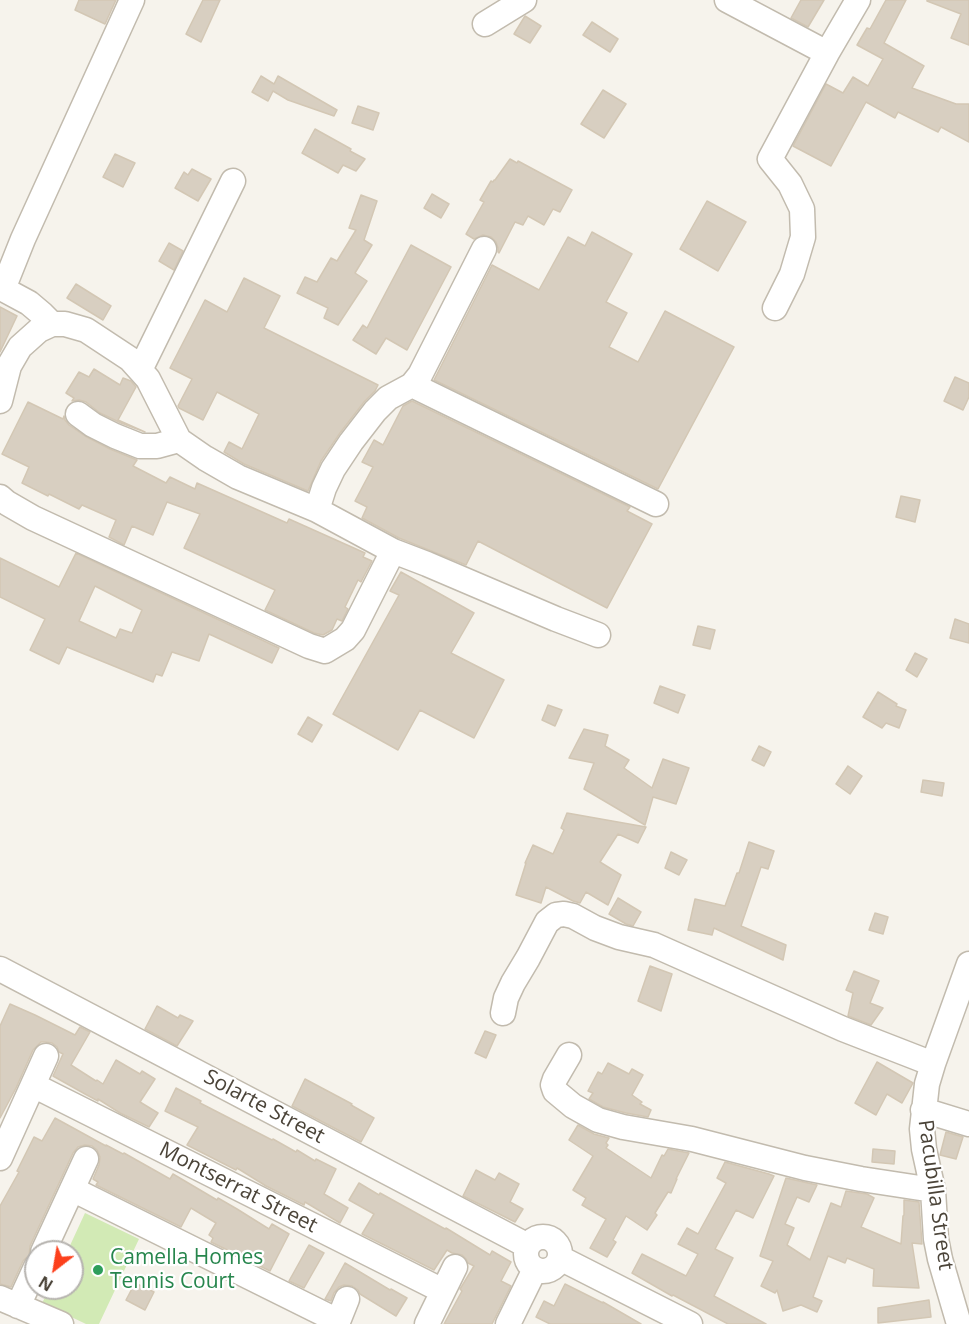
<!DOCTYPE html>
<style>
body{margin:0}
#map{position:relative;width:969px;height:1324px;overflow:hidden;background:#f6f3ec;font-family:"Open Sans",sans-serif}
canvas{display:block}
.north{position:absolute;left:24px;top:1240px;width:60px;height:60px;box-sizing:border-box;background:#fff;border:2px solid #b7b4b0;border-radius:50%;rotate:211deg;font-size:16px;font-weight:700;line-height:24px;text-align:center;color:#4b4439}
.north::after{content:'';display:block;margin:auto;width:21px;height:27px;background:#fc401c;clip-path:polygon(50% 0,100% 100%,50% 72%,0 100%)}
</style>
<div id="map">
<canvas width="969" height="1324"></canvas>
<div class="north">N</div>
</div>
<script>
const context = document.querySelector('canvas').getContext('2d');
context.lineJoin = 'round';
function paint(path, color) { context.fillStyle = color; context.fill(path, 'evenodd'); }
const poly = rows => new Path2D(rows.map(r => 'M' + r).join(''));
function stroke(path, color, width, dash) { context.strokeStyle = color; context.lineWidth = width; context.lineCap = dash ? 'butt' : 'round'; context.setLineDash(dash || []); context.stroke(path); }
function drawText(font, color, halo, rows, align = 'center') {
  context.font = font + ' "Open Sans",sans-serif'; context.lineWidth = 4.5; context.setLineDash([]); context.textBaseline = 'middle'; context.strokeStyle = halo; context.fillStyle = color; for (const [text, x, y, turn = 0] of rows) {
    context.save(); context.translate(x, y); context.rotate((+turn || 0) * Math.PI / 180); context.textAlign = isNaN(turn) ? turn : align; if (halo) context.strokeText(text, 0, 0); context.fillText(text, 0, 0); context.restore();
  }
}
paint(poly([
 [85,1213,139,1239,99,1324,86,1324,42,1303,50,1288,72,1288,72,1252,67,1252]
]), '#d2eab5');
const building = poly([
 [79,0,116,0,105,24,75,10,79,0],
 [203,0,220,0,201,42,186,34,203,0],
 [801,0,824,0,808,27,791,18,801,0],
 [886,0,906,0,884,43,924,66,912,88,956,104,969,104,969,142,941,127,938,132,898,112,895,118,866,102,831,166,793,146,826,84,843,93,853,77,868,86,883,59,857,45,867,28,870,29,886,0],
 [927,0,969,0,969,45,951,38,961,14,927,1,927,0],
 [525,16,541,26,530,43,514,34,525,16],
 [592,22,618,39,610,52,583,35,592,22],
 [261,76,274,84,278,76,337,110,334,116,288,100,273,91,268,101,252,92,261,76],
 [603,90,626,104,604,138,581,124,603,90],
 [358,106,379,113,373,130,352,123,358,106],
 [315,129,351,149,350,151,365,159,356,171,343,165,338,173,302,153,315,129],
 [115,154,135,163,123,187,103,177,115,154],
 [510,159,517,163,518,161,572,190,560,212,553,209,544,225,528,216,523,225,515,222,499,253,498,252,498,248,496,242,491,237,483,235,474,239,466,234,484,202,480,200,491,181,493,182,494,180,495,180,510,159],
 [192,169,211,179,198,201,175,188,184,172,188,175,192,169],
 [432,194,449,204,441,218,424,208,432,194],
 [361,195,377,201,364,240,372,245,355,273,367,281,338,325,324,318,328,308,297,293,305,277,317,282,331,258,337,261,356,230,349,228,361,195],
 [707,201,746,222,718,271,680,249,707,201],
 [592,232,632,254,606,302,627,313,609,347,638,362,665,311,734,347,658,489,434,380,492,265,539,290,568,237,585,246,592,232],
 [169,243,183,251,174,270,159,261,169,243],
 [411,245,451,267,407,350,386,338,376,354,353,340,363,325,367,328,411,245],
 [244,278,280,296,264,328,378,385,375,391,364,402,340,433,321,461,308,491,244,464,224,452,229,442,242,449,259,414,217,392,203,420,179,408,178,406,192,379,170,368,205,300,227,312,244,278],
 [76,284,111,306,103,320,67,298,76,284],
 [0,307,17,316,0,352,0,307],
 [94,369,120,385,123,378,131,381,136,387,118,420,145,432,121,423,100,413,86,402,79,400,72,401,74,398,66,393,79,372,89,377,94,369],
 [955,377,969,383,969,397,963,410,944,401,955,377],
 [412,401,630,507,627,511,652,524,607,608,478,541,466,565,399,538,362,518,367,507,355,501,373,467,362,462,374,440,383,445,403,406,412,401],
 [28,402,63,419,64,416,65,420,69,425,85,436,110,449,137,460,133,466,166,483,170,477,195,489,197,483,287,523,289,519,365,553,363,557,372,561,361,582,358,580,345,607,348,609,342,621,337,619,332,630,323,635,314,633,265,610,275,590,184,548,200,514,167,502,153,535,132,526,124,545,109,537,116,520,82,505,79,509,49,494,48,496,22,483,29,467,2,454,28,402],
 [901,496,920,500,915,522,896,517,901,496],
 [76,553,279,648,272,663,209,634,199,661,172,652,162,676,156,674,153,682,67,647,59,664,30,650,45,619,0,597,0,558,59,587,76,553],
 [95,586,142,610,132,633,120,629,116,638,79,621,95,586],
 [401,572,474,613,451,653,504,680,474,738,420,710,398,750,333,714,399,595,390,591,401,572],
 [955,619,969,624,969,643,950,638,955,619],
 [698,626,715,630,710,649,693,645,698,626],
 [915,653,927,659,917,677,906,670,915,653],
 [660,686,685,695,678,713,654,703,660,686],
 [878,692,897,704,896,706,906,710,899,728,886,723,882,728,863,717,878,692],
 [548,705,562,710,555,726,542,720,548,705],
 [308,717,322,725,312,742,298,734,308,717],
 [584,729,608,735,605,746,629,760,624,768,652,788,663,759,689,768,676,804,653,797,645,825,584,789,594,763,569,758,584,729],
 [759,746,771,752,764,766,752,760,759,746],
 [848,766,862,776,850,794,836,784,848,766],
 [923,780,944,783,942,796,921,792,923,780],
 [567,813,646,827,638,843,618,834,600,862,621,875,608,905,586,892,580,903,573,901,546,887,541,903,516,895,526,863,525,863,533,845,553,854,564,830,561,828,567,813],
 [749,842,774,851,768,869,761,867,741,926,786,945,783,960,714,928,712,935,688,930,695,899,725,906,737,873,739,873,749,842],
 [671,852,687,860,679,875,665,868,671,852],
 [618,898,641,912,633,926,626,924,609,914,618,898],
 [875,913,888,917,883,934,869,930,875,913],
 [650,966,672,974,661,1011,638,1001,650,966],
 [854,971,879,981,870,1003,883,1008,871,1025,848,1016,853,993,846,990,854,971],
 [10,1004,35,1015,75,1035,80,1027,90,1032,71,1065,96,1081,97,1080,103,1084,116,1060,140,1074,142,1071,155,1079,140,1102,158,1113,149,1127,120,1113,98,1099,98,1101,85,1094,53,1076,63,1054,59,1052,57,1047,52,1043,45,1042,41,1042,33,1050,16,1088,0,1118,0,1026,10,1004],
 [157,1006,178,1018,180,1015,193,1021,177,1046,145,1029,157,1006],
 [485,1031,496,1035,486,1058,475,1053,485,1031],
 [877,1062,913,1083,902,1103,887,1094,876,1115,855,1103,877,1062],
 [608,1063,629,1074,632,1069,643,1075,632,1095,642,1102,640,1104,651,1110,648,1117,626,1113,603,1107,589,1099,593,1093,588,1091,598,1072,602,1074,608,1063],
 [305,1079,352,1104,351,1105,374,1118,361,1142,292,1106,305,1079],
 [176,1088,201,1101,200,1103,272,1140,273,1139,296,1152,297,1150,315,1161,316,1159,336,1169,324,1194,348,1208,340,1223,305,1202,304,1205,266,1186,237,1168,236,1170,187,1145,198,1127,165,1111,176,1088],
 [55,1118,106,1146,106,1145,123,1154,124,1153,170,1179,173,1174,217,1200,218,1198,237,1209,269,1229,272,1224,289,1234,270,1271,211,1242,213,1238,209,1235,216,1223,191,1208,181,1227,96,1185,98,1182,93,1179,99,1165,100,1157,97,1150,92,1146,85,1145,78,1147,73,1153,30,1246,29,1255,23,1261,11,1287,0,1284,0,1206,19,1172,17,1171,34,1137,42,1141,55,1118],
 [578,1125,594,1134,609,1138,606,1143,608,1145,606,1148,651,1178,662,1155,664,1156,668,1149,689,1153,676,1179,677,1179,671,1193,668,1192,655,1213,657,1215,647,1230,626,1216,613,1240,616,1242,607,1257,590,1248,606,1219,582,1205,586,1198,573,1190,593,1156,569,1140,578,1125],
 [946,1132,963,1137,956,1159,940,1155,946,1132],
 [873,1149,895,1151,894,1164,872,1162,873,1149],
 [725,1162,769,1174,774,1176,753,1218,736,1210,715,1249,733,1258,714,1296,766,1324,728,1324,673,1295,672,1296,632,1273,642,1254,686,1276,698,1254,678,1244,687,1228,698,1234,726,1183,717,1178,725,1162],
 [476,1170,495,1180,499,1173,519,1184,510,1202,523,1209,515,1222,463,1196,476,1170],
 [786,1178,817,1185,809,1202,797,1197,785,1224,794,1228,787,1245,810,1260,831,1203,841,1207,846,1191,867,1194,874,1198,861,1227,901,1244,903,1216,904,1215,904,1200,919,1202,922,1244,912,1243,919,1288,873,1286,874,1269,847,1258,845,1263,828,1256,813,1297,822,1301,817,1312,801,1305,783,1311,777,1290,775,1293,761,1286,773,1261,760,1256,786,1178],
 [359,1183,379,1195,380,1193,445,1229,446,1228,490,1255,492,1251,511,1262,501,1281,511,1286,492,1324,444,1324,462,1291,460,1289,474,1266,468,1263,466,1259,462,1255,452,1253,447,1250,434,1270,362,1234,374,1214,349,1200,359,1183],
 [309,1245,324,1253,304,1288,289,1281,309,1245],
 [345,1263,390,1290,391,1289,407,1298,396,1316,360,1294,358,1290,352,1286,344,1285,339,1287,334,1293,331,1301,325,1299,345,1263],
 [135,1283,154,1292,145,1310,126,1300,135,1283],
 [565,1284,603,1303,603,1302,641,1324,550,1324,536,1317,544,1301,554,1306,565,1284],
 [929,1300,931,1317,878,1323,878,1308,929,1300]
]);
paint(building, '#d8cfc1');
stroke(building, '#d3c7b4', 1.5);
const minor = poly([
 [727,0,827,53],
 [485,24,524,0],
 [0,287,3,289,23,239,132,0],
 [3,289,29,303,42,314,52,324],
 [775,308,792,274,803,237,802,209,790,184,770,159,827,53,858,0],
 [140,370,233,181],
 [412,385,420,375,484,249],
 [0,401,9,366,20,347,39,330,52,324,65,324,86,330,130,359,148,379,179,440,205,458,238,477,317,510,393,551,427,564,556,619,598,635],
 [78,414,93,425,115,436,140,446,157,446,179,440],
 [0,497,7,503,33,518,309,646,325,651,345,639,353,630,393,551],
 [317,510,324,488,333,469,351,442,375,411,388,398,412,385,656,504],
 [0,969,528,1246],
 [503,1013,506,998,513,983,528,958,547,922,556,915,564,914,573,916,595,928,619,937,654,945,843,1029,933,1064],
 [569,1055,555,1079,553,1085,555,1091,573,1106,598,1120,623,1127,692,1139,805,1168,861,1179,933,1190],
 [33,1085,443,1291],
 [923,1110,969,1124],
 [0,1158,46,1056],
 [72,1189,338,1321],
 '526 1254a17 17 0 1 1 34 0a17 17 0 1 1-34 0Z',
 [43,1252,86,1159],
 [560,1258,690,1324],
 [0,1298,61,1324],
 [18,1306,36,1267],
 [337,1324,347,1299],
 [427,1324,455,1267],
 [508,1324,535,1269],
 [959,1324,940,1259,936,1239,933,1190,924,1149,922,1129,927,1084,933,1064,969,964]
]);
stroke(minor, '#c2bbae', 27);
stroke(minor, '#fff', 24);
for (const [x, y, r, color] of [
 [98,1270,6,"#2e9e5b"]
]) { const dot = new Path2D(); dot.arc(x, y, r, 0, 2 * Math.PI); context.fillStyle = color; context.fill(dot); stroke(dot, '#fff', 2); }
drawText('21px', '#4b4439', '#fff', [
 ["Solarte Street",264,1107,28],
 ["Montserrat Street",238,1188,27],
 ["Pacubilla Street",935,1195,82]
]);
drawText('21px', '#27864d', '#fff', [
 ["Camella Homes",110,1258],
 ["Tennis Court",110,1282]
], 'left');
</script>
